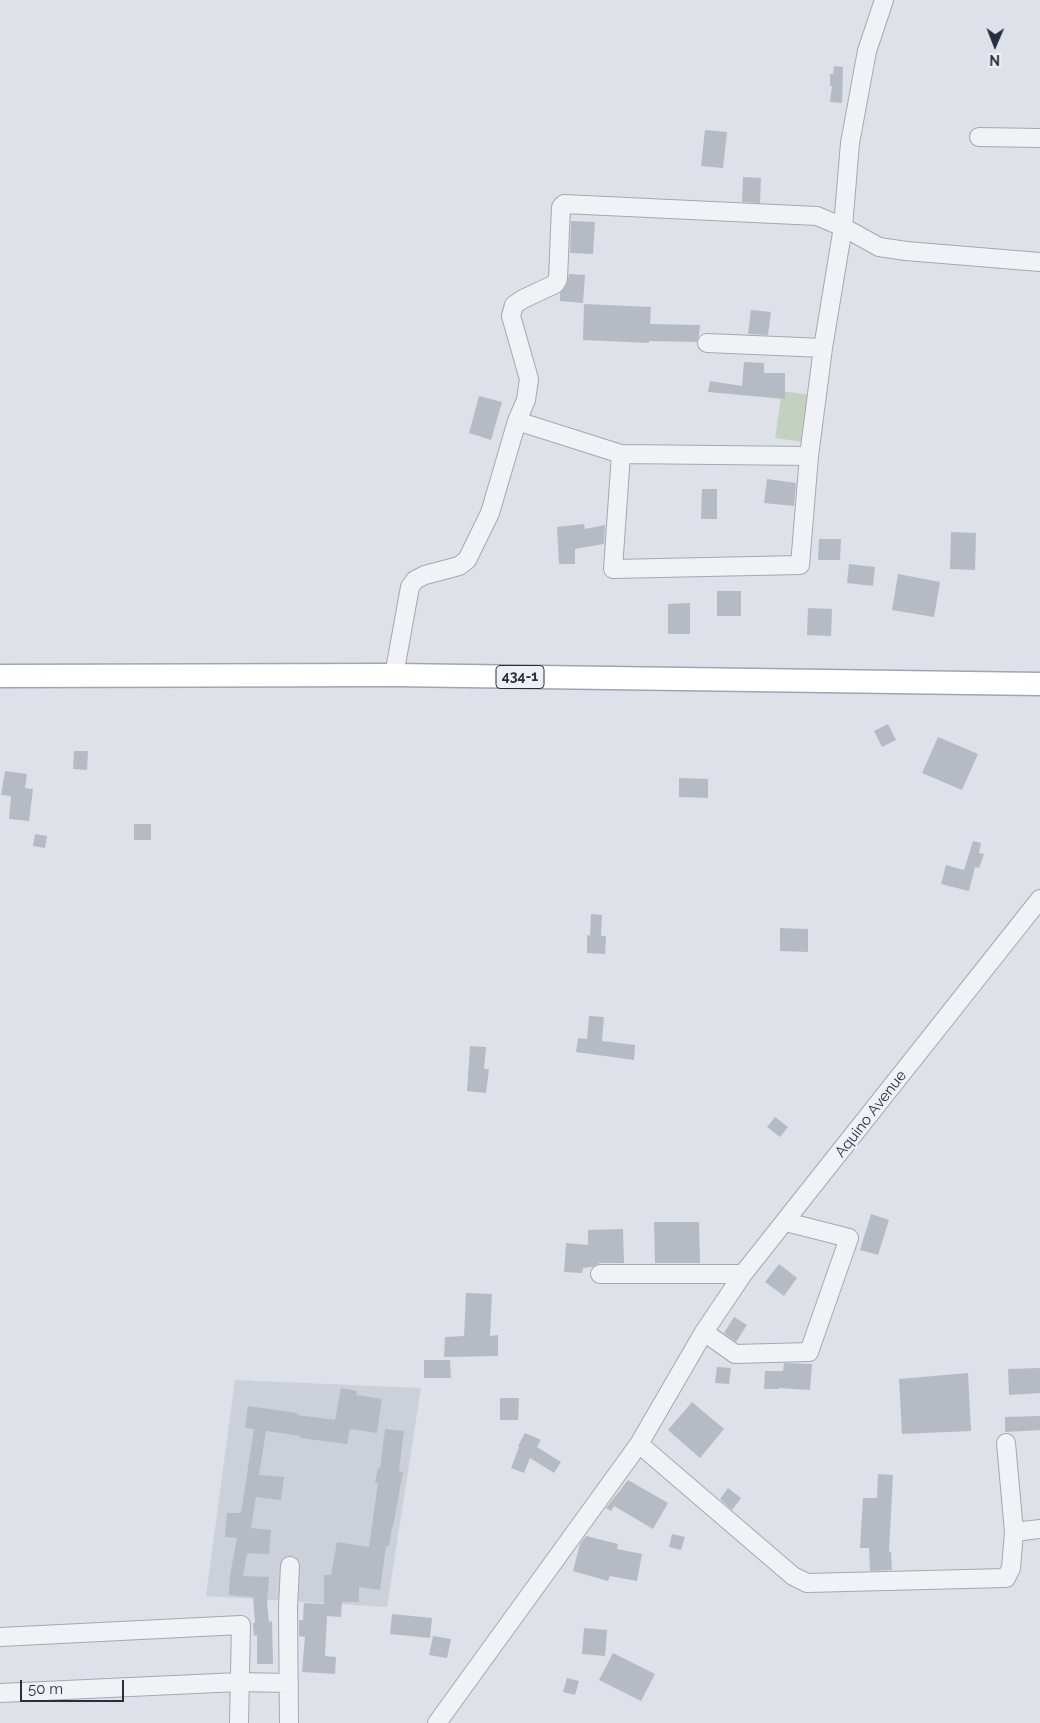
<!DOCTYPE html>
<style>
body{margin:0}
#map{position:relative;width:1040px;height:1723px;overflow:hidden;background:#dee1e8;font-family:Raleway,sans-serif}
canvas{display:block}
.north{position:absolute;left:970px;top:20px;width:50px;height:50px;-webkit-text-stroke:4px #eef0f5;paint-order:stroke;rotate:181deg;font-size:14px;font-weight:700;line-height:20px;text-align:center;color:#282e3f}
.north::after{content:'';display:block;margin:auto;width:18px;height:22px;background:#282e3f;clip-path:polygon(50% 0,100% 100%,50% 72%,0 100%)}
.scale{position:absolute;left:20px;top:1680px;width:104px;height:22px;box-sizing:border-box;border:2px solid #282e3f;border-top:0;padding-left:6px;font-size:15px;line-height:18px;white-space:nowrap;color:#282e3f;-webkit-text-stroke:4px #eef0f5;paint-order:stroke}
</style>
<div id="map">
<canvas width="1040" height="1723"></canvas>
<div class="north">N</div>
<div class="scale">50 m</div>
</div>
<script>
const context = document.querySelector('canvas').getContext('2d');
context.lineJoin = 'round';
function paint(path, color) { context.fillStyle = color; context.fill(path, 'evenodd'); }
const poly = rows => new Path2D(rows.map(r => 'M' + r).join(''));
function stroke(path, color, width, dash) { context.strokeStyle = color; context.lineWidth = width; context.lineCap = dash ? 'butt' : 'round'; context.setLineDash(dash || []); context.stroke(path); }
function drawText(font, color, halo, rows, align = 'center') {
  context.font = font + ' Raleway,sans-serif'; context.lineWidth = 4; context.setLineDash([]); context.textBaseline = 'middle'; context.strokeStyle = halo; context.fillStyle = color; for (const [text, x, y, turn = 0] of rows) {
    context.save(); context.translate(x, y); context.rotate((+turn || 0) * Math.PI / 180); context.textAlign = isNaN(turn) ? turn : align; if (halo) context.strokeText(text, 0, 0); context.fillText(text, 0, 0); context.restore();
  }
}
paint(poly([
 [235,1380,421,1388,387,1607,206,1596]
]), '#ccd0da');
paint(poly([
 [782,391,811,395,804,442,775,438]
]), '#c3d2c0');
paint(poly([
 [834,66,843,67,842,103,830,102,832,86,830,86,830,74,833,74],
 [705,130,727,132,723,168,701,166],
 [743,177,761,178,760,203,742,202],
 [571,221,595,222,593,254,570,253],
 [569,274,585,275,583,303,560,301,560,293,567,284],
 [584,304,651,307,650,324,700,325,699,336,697,342,649,341,649,343,583,340],
 [751,310,771,312,768,335,748,334],
 [744,362,764,363,764,373,785,373,785,399,708,392,710,381,742,386],
 [479,396,502,402,491,440,469,433],
 [767,479,796,483,794,506,764,503],
 [702,489,717,489,717,519,701,519],
 [584,524,585,529,605,525,604,544,575,549,575,564,559,564,557,527],
 [951,532,976,533,975,570,950,569],
 [819,539,841,539,840,560,818,560],
 [849,564,875,567,873,586,847,583],
 [898,574,940,582,934,617,892,610],
 [717,591,741,591,741,616,717,616],
 [690,603,690,634,668,634,668,604],
 [808,608,832,609,831,636,807,635],
 [888,724,896,740,882,747,874,731],
 [938,737,978,754,962,790,922,773],
 [74,751,88,751,87,770,73,769],
 [5,771,27,774,25,788,33,789,29,821,9,819,11,796,1,795],
 [679,778,708,779,708,798,679,797],
 [134,824,151,824,151,840,134,840],
 [35,834,47,836,45,848,33,846],
 [973,841,981,843,979,853,984,854,979,868,975,867,969,891,941,884,946,865,964,870],
 [591,914,602,915,601,936,606,936,605,954,587,953,587,935,590,936],
 [780,928,808,929,808,952,780,951],
 [589,1016,604,1017,602,1041,635,1045,634,1060,576,1052,578,1038,587,1039],
 [470,1046,486,1047,484,1069,489,1069,486,1093,467,1091],
 [775,1117,788,1127,780,1137,767,1127],
 [871,1214,889,1220,878,1255,860,1250],
 [654,1222,699,1222,700,1263,655,1263],
 [623,1229,624,1263,600,1263,592,1267,583,1268,582,1273,564,1272,566,1243,588,1245,588,1230],
 [779,1264,797,1278,784,1296,765,1282],
 [466,1293,492,1294,490,1336,498,1335,498,1356,444,1357,445,1337,464,1336],
 [734,1317,747,1325,736,1342,724,1333],
 [424,1360,450,1360,451,1378,424,1378],
 [784,1363,812,1364,810,1390,779,1388,779,1389,764,1389,765,1371,783,1371],
 [717,1367,731,1368,729,1384,715,1383],
 [1040,1368,1040,1393,1009,1395,1008,1369],
 [968,1373,971,1431,902,1434,899,1379],
 [341,1388,357,1391,356,1395,382,1399,377,1433,350,1429,347,1444,300,1438,301,1436,266,1431,259,1475,284,1477,281,1500,256,1497,251,1528,271,1530,269,1554,247,1553,243,1576,269,1577,267,1603,269,1622,272,1621,273,1664,257,1664,257,1635,254,1636,253,1623,255,1623,253,1597,229,1595,230,1575,237,1538,225,1537,227,1513,241,1513,254,1429,245,1428,248,1406,297,1413,297,1415,335,1420],
 [500,1398,519,1398,518,1420,500,1420],
 [692,1402,724,1429,700,1458,668,1430],
 [1040,1416,1040,1430,1005,1432,1005,1417],
 [385,1429,404,1431,399,1471,403,1472,393,1527,392,1527,389,1546,386,1546,380,1590,359,1587,359,1602,342,1602,341,1617,327,1616,325,1656,336,1657,335,1674,302,1672,305,1637,299,1636,299,1620,303,1620,304,1603,324,1604,324,1575,331,1575,337,1542,369,1547,378,1483,375,1483,378,1468,380,1469],
 [525,1433,541,1440,537,1447,561,1462,554,1473,530,1458,524,1473,511,1468,519,1447,518,1446],
 [878,1474,893,1475,889,1552,891,1552,892,1570,870,1571,869,1548,860,1548,863,1498,877,1498],
 [628,1480,668,1503,653,1529,614,1506,611,1511,606,1508],
 [728,1488,741,1498,732,1510,720,1499],
 [672,1534,685,1537,681,1550,669,1547],
 [586,1536,618,1544,617,1549,642,1554,637,1581,610,1576,608,1581,573,1571,580,1544],
 [392,1614,432,1618,430,1638,390,1634],
 [584,1628,607,1630,605,1656,582,1654],
 [433,1636,451,1639,447,1658,429,1655],
 [613,1653,655,1674,641,1701,599,1680],
 [567,1678,579,1681,575,1695,563,1692]
]), '#b6bac5');
const minor = poly([
 [979,137,1040,138],
 [707,343,823,348],
 [517,421,621,454],
 [809,456,621,454,613,569,800,565,809,456,823,348,843,227,879,247,906,251,1040,262],
 [394,675,410,587,415,580,425,575,459,566,467,560,490,513,517,421,526,400,529,379,511,316,514,305,523,299,555,284,558,279,561,207,564,204,817,216,843,227,850,143,867,51,884,0],
 [600,1274,743,1274],
 [704,1332,735,1354,809,1352,849,1238,786,1222],
 [1006,1443,1014,1532],
 [639,1444,793,1576,807,1583,1006,1578,1011,1568,1014,1532,1040,1529],
 [0,1637,241,1625,239,1723],
 [0,1693,239,1682,289,1683],
 [289,1723,288,1607,290,1566],
 [437,1723,639,1444,704,1332,743,1274,1040,899]
]);
const major = poly([
 [0,676,394,675,1040,684]
]);
stroke(minor, '#a4a8b2', 20);
stroke(major, '#9ea5b3', 25);
stroke(minor, '#f1f2f6', 18);
stroke(major, '#fff', 22);
for (const [x, y, w] of [
 [520,677,48]
]) { const box = new Path2D(); box.roundRect(x - w / 2, y - 11.5, w, 23, 4); context.fillStyle = '#eef0f5'; context.fill(box); stroke(box, '#282e3f', 1); }
drawText('bold 14px', '#282e3f', null, [
 ["434-1",520,677]
]);
drawText('15px', '#282e3f', '#eef0f5', [
 ["Aquino Avenue",871,1114,-52]
]);
</script>
